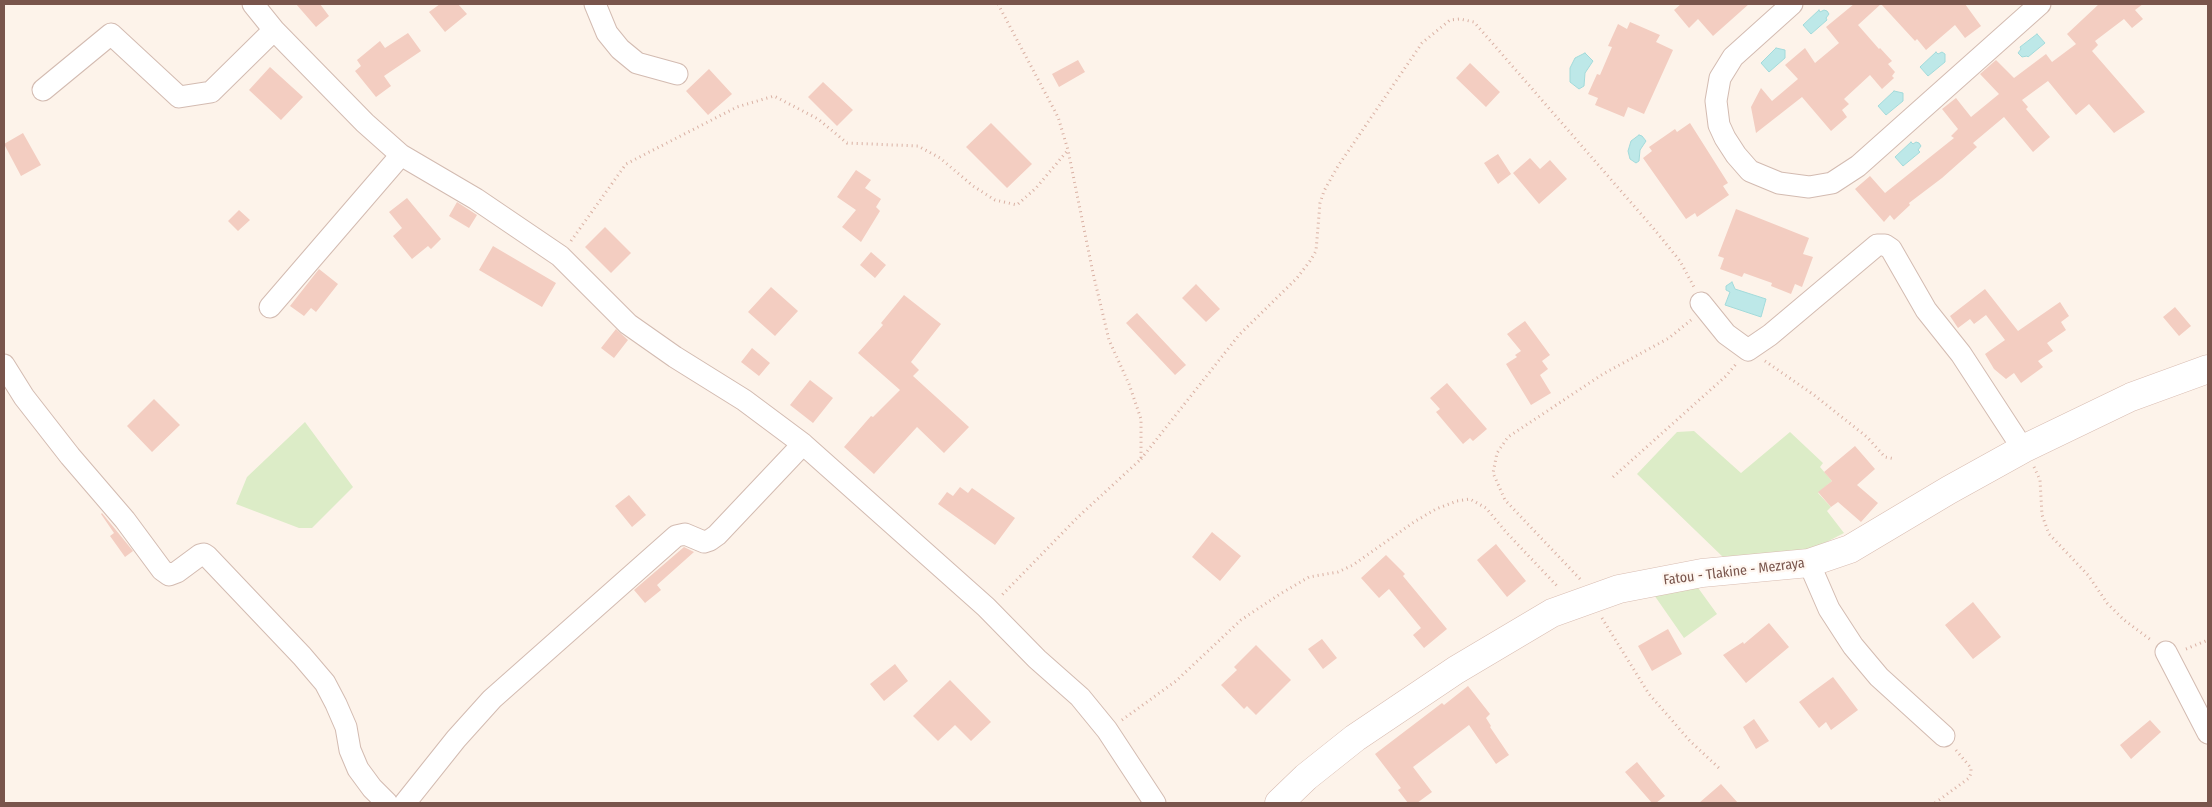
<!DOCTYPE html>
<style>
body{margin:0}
#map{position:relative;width:2212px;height:807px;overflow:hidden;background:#fdf3ea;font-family:"Fira Sans Condensed",sans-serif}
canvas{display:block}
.frame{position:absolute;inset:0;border:5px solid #79554c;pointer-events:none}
</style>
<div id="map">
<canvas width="2212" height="807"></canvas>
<div class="frame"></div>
</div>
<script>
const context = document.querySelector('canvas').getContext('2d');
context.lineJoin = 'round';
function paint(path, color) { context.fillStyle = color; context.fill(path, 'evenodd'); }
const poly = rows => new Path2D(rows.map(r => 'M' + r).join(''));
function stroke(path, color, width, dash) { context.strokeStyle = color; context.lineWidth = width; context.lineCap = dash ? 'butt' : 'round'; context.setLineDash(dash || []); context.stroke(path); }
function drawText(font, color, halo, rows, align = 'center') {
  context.font = font + ' "Fira Sans Condensed",sans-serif'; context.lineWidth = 4.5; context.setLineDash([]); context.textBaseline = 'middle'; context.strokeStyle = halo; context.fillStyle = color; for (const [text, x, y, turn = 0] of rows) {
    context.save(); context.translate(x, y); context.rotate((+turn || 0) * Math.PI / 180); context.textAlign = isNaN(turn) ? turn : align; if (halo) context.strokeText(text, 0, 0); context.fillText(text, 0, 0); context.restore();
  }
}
paint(poly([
 [305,422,353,487,312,528,299,528,236,504,247,477],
 [1694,431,1741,473,1790,432,1823,463,1820,467,1832,481,1818,493,1831,507,1827,511,1844,533,1809,551,1725,559,1637,474,1677,432],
 [1696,585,1717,614,1684,638,1652,592]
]), '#dcecc7');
const water = poly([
 [1819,10,1820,12,1824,10,1827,11,1829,14,1826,18,1827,20,1811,34,1803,25,1819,10],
 [2037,34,2045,43,2028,57,2027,56,2022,57,2018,53,2021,49,2020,47,2037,34],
 [1776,48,1785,50,1785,58,1769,72,1761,63,1776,48],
 [1936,52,1938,54,1942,52,1945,54,1945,62,1928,76,1920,67,1936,52],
 [1585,53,1593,61,1585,73,1584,86,1579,89,1570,82,1570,68,1575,58,1585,53],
 [1894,91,1903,93,1903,101,1886,115,1878,106,1894,91],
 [1639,135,1642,136,1646,141,1640,150,1639,161,1636,163,1630,159,1628,151,1631,141,1639,135],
 [1911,142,1913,144,1916,142,1919,143,1921,146,1918,150,1920,152,1903,166,1895,157,1911,142],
 [1732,282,1735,289,1766,299,1761,317,1725,305,1730,292,1726,290,1726,286,1732,282]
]);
paint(water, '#bde8e8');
stroke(water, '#a3dada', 1);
paint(poly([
 [296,4,320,4,329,16,316,27],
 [440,4,458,4,467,14,445,32,429,12],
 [1681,4,1749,4,1713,36,1698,19,1689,28,1674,10],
 [1854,4,1965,4,1981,26,1965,38,1955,25,1926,50,1917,39,1915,41,1881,4,1858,25,1879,49,1880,48,1892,61,1888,64,1895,72,1892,76,1894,78,1882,89,1870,75,1844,99,1849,104,1842,110,1847,117,1831,131,1802,97,1756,133,1751,107,1761,88,1772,101,1798,79,1785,65,1805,48,1815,63,1839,43,1826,27],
 [2099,4,2143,4,2135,10,2143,19,2132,28,2124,19,2095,41,2098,45,2092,51,2145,112,2114,133,2089,104,2076,115,2048,81,2022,100,2028,107,2026,109,2050,137,2033,152,2004,117,1973,143,1977,147,1942,178,1909,203,1910,205,1894,220,1890,215,1884,222,1855,189,1870,176,1885,193,1954,138,1951,136,1958,129,1942,109,1956,98,1971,117,1999,94,1980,74,1996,60,2014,78,2046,54,2052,62,2076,44,2067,34],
 [1630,22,1660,35,1656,42,1673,50,1644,114,1628,107,1624,117,1595,105,1598,98,1588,94,1597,74,1600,75,1612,47,1608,46,1618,24,1627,29],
 [408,33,421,51,384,76,391,86,376,97,355,71,361,66,357,60,380,41,385,48],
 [1078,60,1085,72,1059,87,1052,74],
 [1470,63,1500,92,1486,107,1456,78],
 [270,67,303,97,281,120,249,90],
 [709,69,732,94,708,115,686,91],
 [823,82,853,110,837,126,808,97],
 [991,123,1032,164,1007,188,966,147],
 [1690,123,1728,183,1723,186,1729,195,1697,217,1695,213,1686,219,1643,158,1652,151,1649,147,1675,129,1677,132],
 [23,133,41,165,21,176,4,144],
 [1498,154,1511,174,1498,184,1484,163],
 [1530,158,1540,169,1550,160,1567,179,1539,204,1513,173],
 [856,170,871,180,865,188,881,199,876,207,880,211,861,242,842,227,856,210,837,197],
 [407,198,441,239,431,249,428,246,412,259,393,236,402,228,389,212],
 [457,202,477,215,469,228,449,216],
 [1736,209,1809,238,1803,254,1813,257,1802,287,1795,284,1791,294,1771,286,1772,283,1744,273,1742,277,1720,269,1724,258,1718,256],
 [239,210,250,220,238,231,228,221],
 [605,227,631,253,611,273,585,247],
 [493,246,556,283,542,307,479,270],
 [871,252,886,265,875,278,860,265],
 [319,269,338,284,316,312,311,308,304,316,290,306],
 [1196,284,1220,309,1206,322,1182,298],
 [771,287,798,311,775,336,748,312],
 [1985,289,2018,331,2060,302,2069,316,2061,322,2066,330,2047,343,2053,351,2038,361,2043,367,2021,383,2014,373,2006,379,1994,369,1985,354,2005,340,1986,315,1974,324,1970,319,1958,328,1950,316],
 [904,295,941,324,911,362,919,370,913,376,969,427,944,453,917,427,874,474,844,447,871,416,873,417,900,390,858,353,883,325,881,323],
 [2175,307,2191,326,2179,336,2163,317],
 [1137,313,1186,365,1175,375,1126,323],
 [1525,321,1550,355,1542,361,1548,369,1540,375,1551,393,1531,405,1506,364,1517,357,1515,355,1521,351,1507,334],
 [616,329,628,340,614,358,601,348],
 [752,348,770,363,759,376,741,362],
 [810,380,833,398,813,423,790,405],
 [1447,383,1487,429,1473,441,1470,438,1463,444,1436,412,1440,409,1430,398],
 [154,399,180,425,152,452,127,426],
 [1855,446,1875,469,1857,485,1878,503,1861,522,1838,502,1831,507,1818,492,1832,481,1824,472],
 [960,487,968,493,972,488,1015,518,995,545,938,504,947,492,953,496],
 [629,495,646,515,632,527,615,506],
 [102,513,133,551,125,557,110,536,114,533,101,514],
 [1212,532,1241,556,1220,581,1192,557],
 [1496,544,1526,581,1507,597,1477,560],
 [684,547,694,552,657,585,661,590,645,603,634,590],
 [1386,555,1405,574,1403,576,1447,629,1424,648,1413,635,1421,628,1389,589,1379,598,1361,578],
 [1973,602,2001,637,1973,659,1945,625],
 [1769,623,1789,647,1746,683,1723,655,1743,642,1744,644],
 [1668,629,1682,654,1652,671,1638,646],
 [1322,639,1337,658,1323,669,1308,649],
 [1256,645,1291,680,1256,715,1247,706,1244,709,1221,685,1237,670,1234,667],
 [895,664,908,681,884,701,870,684],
 [1833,677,1858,710,1831,730,1826,722,1819,728,1799,702],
 [950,680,991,722,971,741,955,725,938,741,913,716],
 [1468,686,1490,714,1486,718,1491,726,1490,727,1509,755,1496,764,1469,725,1413,767,1432,792,1417,803,1408,803,1398,790,1401,788,1375,754,1442,703,1444,705],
 [1754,719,1769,741,1756,749,1743,727],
 [2150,720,2161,732,2131,759,2120,745],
 [1637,762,1665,796,1656,803,1652,803,1625,772],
 [1721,784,1738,803,1699,803]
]), '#f3cdc1');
const street = poly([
 [253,4,274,30,365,123,401,155,476,199,560,256,628,324,675,357,744,400,803,444,986,607,1037,659,1080,697,1107,730,1155,803],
 [595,4,607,33,620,49,637,63,677,74],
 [1792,4,1733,57,1720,78,1716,101,1719,125,1725,138,1736,155,1750,171,1779,183,1809,187,1832,183,1858,166,2040,4],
 [43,90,111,34,179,97,211,92,274,30],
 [1701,303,1726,334,1748,350,1770,335,1877,245,1885,245,1891,249,1926,310,1961,354,2023,449],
 [270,307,401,155],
 [4,365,24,397,70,456,125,520,162,570,169,575,177,572,200,555,204,554,207,556,302,656,325,683,336,704,346,727,350,750,358,769,372,788,387,803],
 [1809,563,1829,609,1853,646,1879,677,1944,736],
 [2166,652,2208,733],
 [405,803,456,739,492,699,676,536,685,534,704,542,710,540,717,535,803,444]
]);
const secondary = poly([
 [1279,803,1306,777,1355,738,1456,670,1552,613,1619,589,1702,573,1809,563,1850,549,1949,490,2023,449,2131,397,2208,369]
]);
stroke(street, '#d3bbb1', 23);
stroke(secondary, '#d8bcb1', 29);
stroke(poly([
 [998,4,1058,117,1068,150,1093,273,1109,340,1129,384,1141,419,1141,459,1078,517,1001,596],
 [571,241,626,164,737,107,774,96,818,119,847,143,918,146,940,158,973,186,995,200,1017,205,1036,188,1068,150],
 [1765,361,1814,395,1867,437,1885,457,1895,459],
 [1141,459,1239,335,1297,278,1310,261,1316,251,1320,203,1324,191,1338,166,1422,43,1450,20,1460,19,1474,22,1654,229,1680,261,1694,287],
 [2034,467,2040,480,2042,515,2049,534,2088,575,2107,603,2124,620,2151,640],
 [1613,477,1726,376,1736,364],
 [1580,579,1505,500,1493,473,1497,453,1508,437,1603,374,1669,338,1691,320],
 [1602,618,1649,694,1690,741,1720,769],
 [2186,649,2208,640],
 [1122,720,1176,681,1241,620,1280,594,1309,577,1338,572,1353,565,1414,522,1436,509,1457,501,1470,499,1486,508,1506,532,1558,587],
 [1935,803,1969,778,1971,773,1971,768,1955,749]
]), '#d9b0a3', 3, [1, 4]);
stroke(street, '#fff', 21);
stroke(secondary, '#fff', 28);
drawText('14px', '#79554c', '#fff7f1', [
 ["Fatou - Tlakine - Mezraya",1734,572,-7]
]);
</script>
